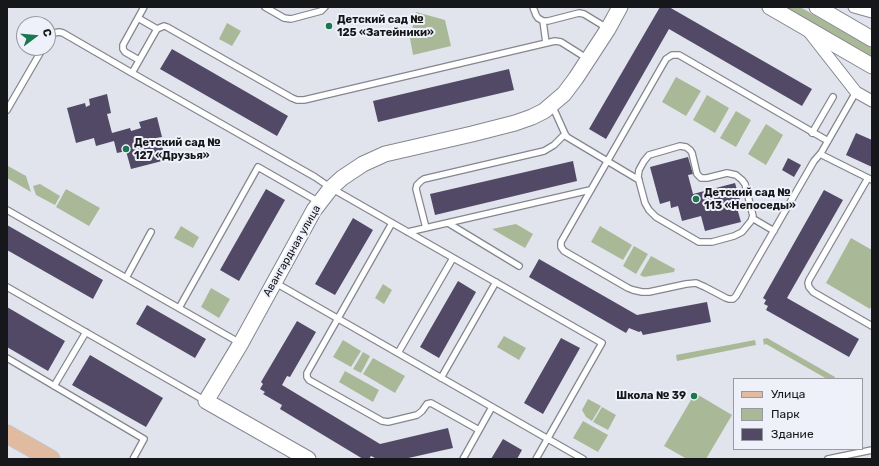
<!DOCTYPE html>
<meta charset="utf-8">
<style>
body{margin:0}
#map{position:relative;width:879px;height:466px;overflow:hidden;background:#e1e4ed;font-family:Rubik,sans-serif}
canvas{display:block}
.frame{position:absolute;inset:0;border:8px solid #16171a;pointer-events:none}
.legend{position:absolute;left:733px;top:378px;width:130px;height:72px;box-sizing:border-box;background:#eff1fa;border:1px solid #989aa0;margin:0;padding:5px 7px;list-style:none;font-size:12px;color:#16171a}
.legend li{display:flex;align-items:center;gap:8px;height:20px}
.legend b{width:20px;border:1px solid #989aa0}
.north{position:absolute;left:16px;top:16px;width:40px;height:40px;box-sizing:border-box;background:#eff1fa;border:1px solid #989aa0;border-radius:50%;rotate:74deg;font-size:11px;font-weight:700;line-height:16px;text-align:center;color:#16171a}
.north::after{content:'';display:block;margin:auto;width:14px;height:18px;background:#1b784e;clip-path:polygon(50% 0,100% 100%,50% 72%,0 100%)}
</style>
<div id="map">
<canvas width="879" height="466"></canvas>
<div class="frame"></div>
<ul class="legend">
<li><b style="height:5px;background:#e0bba0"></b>Улица</li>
<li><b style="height:11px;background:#a9b998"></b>Парк</li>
<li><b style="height:11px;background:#524966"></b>Здание</li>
</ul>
<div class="north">С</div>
</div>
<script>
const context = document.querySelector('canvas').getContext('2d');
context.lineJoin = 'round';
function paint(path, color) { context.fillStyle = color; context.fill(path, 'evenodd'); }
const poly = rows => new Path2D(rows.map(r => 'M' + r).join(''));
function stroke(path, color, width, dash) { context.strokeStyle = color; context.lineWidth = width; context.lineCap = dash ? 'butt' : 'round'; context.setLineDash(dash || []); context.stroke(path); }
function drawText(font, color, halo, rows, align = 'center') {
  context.font = font + ' Rubik,sans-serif'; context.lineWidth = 4; context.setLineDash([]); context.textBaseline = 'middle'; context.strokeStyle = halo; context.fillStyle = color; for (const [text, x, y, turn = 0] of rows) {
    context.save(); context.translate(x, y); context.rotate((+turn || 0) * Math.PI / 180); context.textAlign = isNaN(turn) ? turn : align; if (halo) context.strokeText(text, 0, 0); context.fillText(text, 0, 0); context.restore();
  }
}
paint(poly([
 [776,7,800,7,872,48,872,62],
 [416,12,445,20,451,46,413,55,410,38],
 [227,23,241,31,232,46,219,39],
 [676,77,701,91,686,116,662,102],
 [707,95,729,108,715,133,693,120],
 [736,111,751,120,736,147,720,138],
 [766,124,783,135,766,165,748,154],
 [8,166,26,176,31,192,7,178,7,169],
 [40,184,60,196,55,205,36,195,33,186],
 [66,189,100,208,89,226,56,207],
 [516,224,533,234,525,248,492,229],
 [181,226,199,237,193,248,174,238],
 [600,226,632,245,623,260,591,242],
 [851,238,872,250,872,305,870,309,826,283],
 [634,246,648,254,636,274,623,266],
 [651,256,675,269,674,272,644,277,640,275],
 [383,284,392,290,384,304,375,298],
 [211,288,230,299,219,318,201,307],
 [504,336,526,348,519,360,497,347],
 [767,338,835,377,834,379,827,379,766,344,764,345,763,339],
 [343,340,361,351,351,367,333,357],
 [755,340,756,345,677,361,676,355],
 [363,352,370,356,361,373,353,369],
 [373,358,405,376,395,393,363,374],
 [345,371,379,390,373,402,339,382],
 [695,393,732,415,706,459,687,459,664,446],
 [588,399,601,406,592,421,586,417,582,410],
 [602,407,616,415,608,430,593,422],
 [583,421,608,435,598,452,573,438]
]), '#a9b998');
paint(poly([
 [660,7,669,7,812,89,802,106,669,29,606,139,589,129],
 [172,49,288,116,277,136,160,69],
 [509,69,514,90,378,122,373,101],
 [107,94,111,113,107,114,112,133,130,128,131,131,141,128,139,122,157,117,162,137,156,138,157,143,161,142,166,160,131,169,126,151,117,153,114,141,96,146,94,138,76,143,67,108,85,103,86,107,90,105,89,99],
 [856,133,872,140,872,167,846,155],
 [688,157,693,174,688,175,693,194,735,183,740,200,735,201,741,222,705,231,701,216,682,221,678,206,671,208,670,201,660,204,650,167],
 [788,158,801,165,794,177,782,170],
 [573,161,577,181,435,215,430,194],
 [266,189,285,200,239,281,220,270],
 [824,190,843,200,787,298,859,339,849,357,766,310,768,306,764,304,766,300,763,298],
 [353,218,373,230,335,295,315,284],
 [7,225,103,280,93,299,7,250],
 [539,259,637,315,707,302,711,322,643,335,641,331,639,332,629,328,626,333,529,277],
 [458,281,476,292,439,358,420,347],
 [147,305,206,339,195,358,136,324],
 [7,307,65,341,48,371,7,347],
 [297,321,316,332,290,377,287,376,282,385,380,444,448,428,453,448,404,459,377,459,371,456,369,459,363,459,280,409,282,405,263,394,265,392,260,389,263,384,261,382],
 [561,338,580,348,543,414,524,403],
 [90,355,163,398,146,427,72,385],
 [503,439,522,450,517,459,491,459]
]), '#524966');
const lane = poly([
 [265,7,284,18,291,19,321,11,325,7],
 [533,7,536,15,538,18,543,21,548,21,579,13,584,14,607,28],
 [138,18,157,29],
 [543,21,546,43],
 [48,40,54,33,59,32,63,33,132,73],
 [139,60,125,52,123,49,123,45,144,7],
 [552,105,565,134,567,137,639,180],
 [7,110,43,48],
 [812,133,833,97],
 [828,141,679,55,672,55,666,59,561,242,561,247,564,251,628,288,633,290,642,292,649,292,686,284,696,283,705,287,726,298,729,299,733,299,736,296,814,161,821,153,856,92],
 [680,146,686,147,690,150,692,153,697,174,701,178,707,178,727,173,736,175,742,180,745,184,753,216,751,221,742,232,734,236,712,242,699,242,656,217,649,210,645,203,638,177,639,170,644,161,649,155,680,146],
 [820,154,872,180],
 [868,178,809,280,808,283,809,287,813,292,872,326],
 [7,210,240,343],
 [752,218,774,231],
 [392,223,307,373,307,377,309,380,382,421,388,422,417,415,422,411,427,404,431,403,479,430],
 [448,223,519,266],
 [426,228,416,189,417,185,421,181,424,179,544,151,554,145,565,134],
 [408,232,590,190],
 [126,278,151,232],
 [274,282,583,459],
 [7,287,204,400],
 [179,308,258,167,319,202],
 [398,353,453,258],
 [7,358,144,439,133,459],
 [441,378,496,282],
 [54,386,86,332],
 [463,459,492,407],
 [536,459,602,343,331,188,315,177,132,73,157,29,164,26,167,27,292,98,297,100,304,100,555,41,561,42,588,59],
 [828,459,872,450]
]);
const street = poly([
 [854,7,872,12],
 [809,32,856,92,872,101]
]);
const secondary = poly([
 [770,7,872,66],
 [817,7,872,39],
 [308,459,206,401,241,343,314,210,331,188,342,178,363,164,385,154,472,134,515,123,532,117,544,111,564,94,576,78,608,29,620,7]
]);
const primary = poly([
 [7,434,51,459]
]);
stroke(lane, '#85878f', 8);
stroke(street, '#85878f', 13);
stroke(secondary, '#85878f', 17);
stroke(primary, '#c2c3c3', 19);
stroke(lane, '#fff', 5.5);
stroke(street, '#fff', 11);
stroke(secondary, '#fff', 15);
stroke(primary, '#e0bba0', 17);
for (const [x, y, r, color] of [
 [329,26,4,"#1b784e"],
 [126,149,4,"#1b784e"],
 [696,199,4,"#1b784e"],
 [694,396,4,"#1b784e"]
]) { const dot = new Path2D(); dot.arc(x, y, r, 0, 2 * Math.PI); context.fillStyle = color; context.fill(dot); stroke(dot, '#eff1fa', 1.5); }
drawText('bold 11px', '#16171a', '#eff1fa', [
 ["Детский сад №",337,20],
 ["125 «Затейники»",337,33],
 ["Детский сад №",134,143],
 ["127 «Друзья»",134,156],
 ["Детский сад №",704,193],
 ["113 «Непоседы»",704,206],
 ["Школа № 39",686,396,"right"]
], 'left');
drawText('11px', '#16171a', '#eff1fa', [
 ["Авангардная улица",292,251,-60]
]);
</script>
